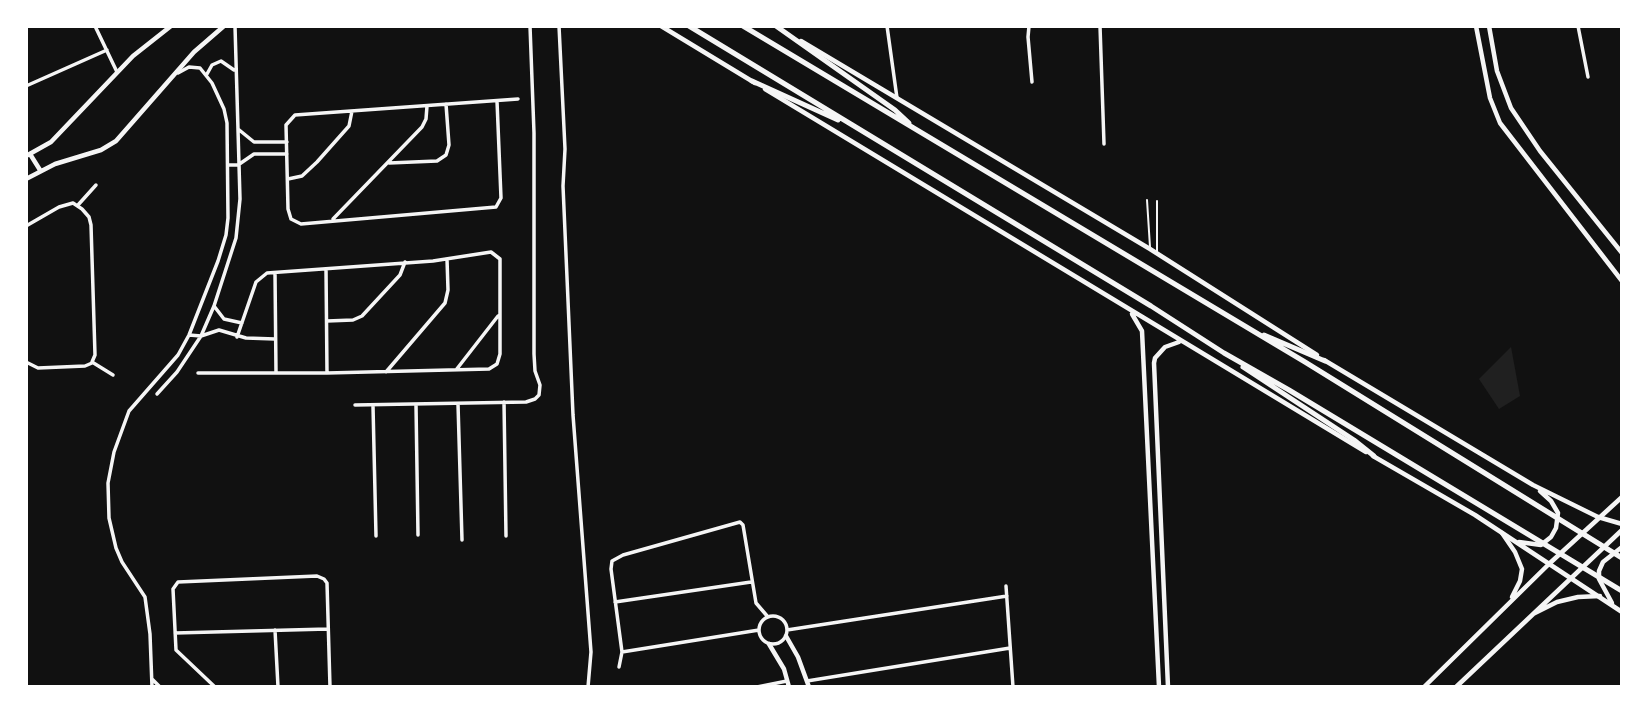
<!DOCTYPE html>
<style>
body{margin:0}
#map{position:relative;width:1648px;height:713px;overflow:hidden;background:#111;font-family:Raleway,sans-serif}
canvas{display:block}
.frame{position:absolute;inset:0;border:28px solid #fff;pointer-events:none}
</style>
<div id="map">
<canvas width="1648" height="713"></canvas>
<div class="frame"></div>
</div>
<script>
const context = document.querySelector('canvas').getContext('2d');
context.lineJoin = 'round';
function paint(path, color) { context.fillStyle = color; context.fill(path, 'evenodd'); }
const poly = rows => new Path2D(rows.map(r => 'M' + r).join(''));
function stroke(path, color, width, dash) { context.strokeStyle = color; context.lineWidth = width; context.lineCap = dash ? 'butt' : 'round'; context.setLineDash(dash || []); context.stroke(path); }
paint(poly([
 [1511,347,1520,396,1499,409,1479,379]
]), '#202020');
stroke(poly([
 [1147,200,1150,247],
 [1157,201,1157,252]
]), '#f5f5f5', 2);
stroke(poly([
 [95,26,117,72],
 [559,26,565,149,563,186,573,415,591,652,588,687],
 [887,26,897,98],
 [1029,26,1028,37,1032,82],
 [1100,26,1104,144],
 [1578,26,1588,77],
 [207,74,212,65,221,61,234,70],
 [26,86,107,50],
 [497,101,501,198,496,207,301,224,291,219,288,209,286,125,295,115,518,99],
 [238,129,254,142,287,142],
 [389,163,437,161,446,155,449,145,446,104],
 [228,165,238,165,254,154,287,154],
 [288,179,302,176,317,162,349,126,352,111],
 [78,205,96,185],
 [333,219,422,127,426,119,427,106],
 [26,226,59,207,73,203,82,209,89,217,91,225,95,355,92,362],
 [326,269,327,373],
 [275,273,276,372],
 [214,306,224,319,242,323],
 [327,321,353,320,362,316,400,275,405,262],
 [189,335,201,336,219,330,246,338,275,339],
 [26,362,38,368,85,366,92,363],
 [92,362,113,375],
 [456,370,498,316],
 [386,372,445,303,448,290,447,259],
 [198,373,327,373,489,369,497,364,500,354,500,259,491,252,433,261,267,273,256,282,237,337],
 [157,394,177,372,201,336,214,306,236,238,240,199,235,26],
 [504,402,506,536],
 [458,404,462,540],
 [355,405,526,402,535,399,539,395,540,385,535,371,534,354,534,133,530,26],
 [416,405,418,535],
 [373,406,376,536],
 [1006,586,1013,687],
 [615,602,751,582],
 '759 630a14 14 0 1 1 28 0a14 14 0 1 1-28 0Z',
 [275,630,278,687],
 [787,630,1007,596],
 [175,633,328,629],
 [622,652,759,630],
 [619,667,622,652,611,569,612,561,623,555,740,522,743,525,756,603,768,617],
 [152,679,160,687],
 [807,681,1010,648],
 [152,687,150,634,145,597,122,562,116,548,109,518,108,483,114,452,129,411,178,355,189,335,218,261,226,235,228,218,227,123,224,109,212,83,200,68,189,67,178,73],
 [215,687,176,650,173,589,178,582,317,576,324,579,327,583,330,687],
 [757,687,787,681]
]), '#f5f5f5', 3.5);
stroke(poly([
 [661,26,755,83],
 [801,41,1150,249,1317,355],
 [765,89,1366,452],
 [1132,314,1142,331,1159,687],
 [1324,360,1533,485,1598,517,1622,524],
 [1373,456,1475,515,1622,612],
 [1519,542,1541,545,1551,537,1556,528,1558,513,1551,501,1540,491],
 [1612,603,1599,579,1599,571,1603,562,1622,547],
 [786,636,798,657,809,687],
 [769,644,784,669,789,687],
 [1168,687,1154,363,1155,358,1165,347,1179,342]
]), '#f5f5f5', 4.5);
stroke(poly([
 [1476,26,1490,98,1500,123,1622,281],
 [1489,26,1497,71,1511,108,1540,151,1622,253],
 [30,154,40,170],
 [26,156,51,142,133,56,171,26],
 [26,179,55,164,101,150,116,141,194,52,224,26],
 [1502,533,1515,552,1522,569,1520,581,1512,597],
 [1533,614,1557,602,1578,597,1600,596],
 [1424,687,1550,563,1622,497],
 [1456,687,1622,530]
]), '#f5f5f5', 4.5);
stroke(poly([
 [689,26,1151,306,1224,353,1289,390,1622,591],
 [743,26,1305,362,1622,558],
 [776,26,895,110,909,123],
 [752,81,838,120],
 [1264,335,1325,361],
 [1243,367,1354,440,1374,456]
]), '#f5f5f5', 5);
</script>
